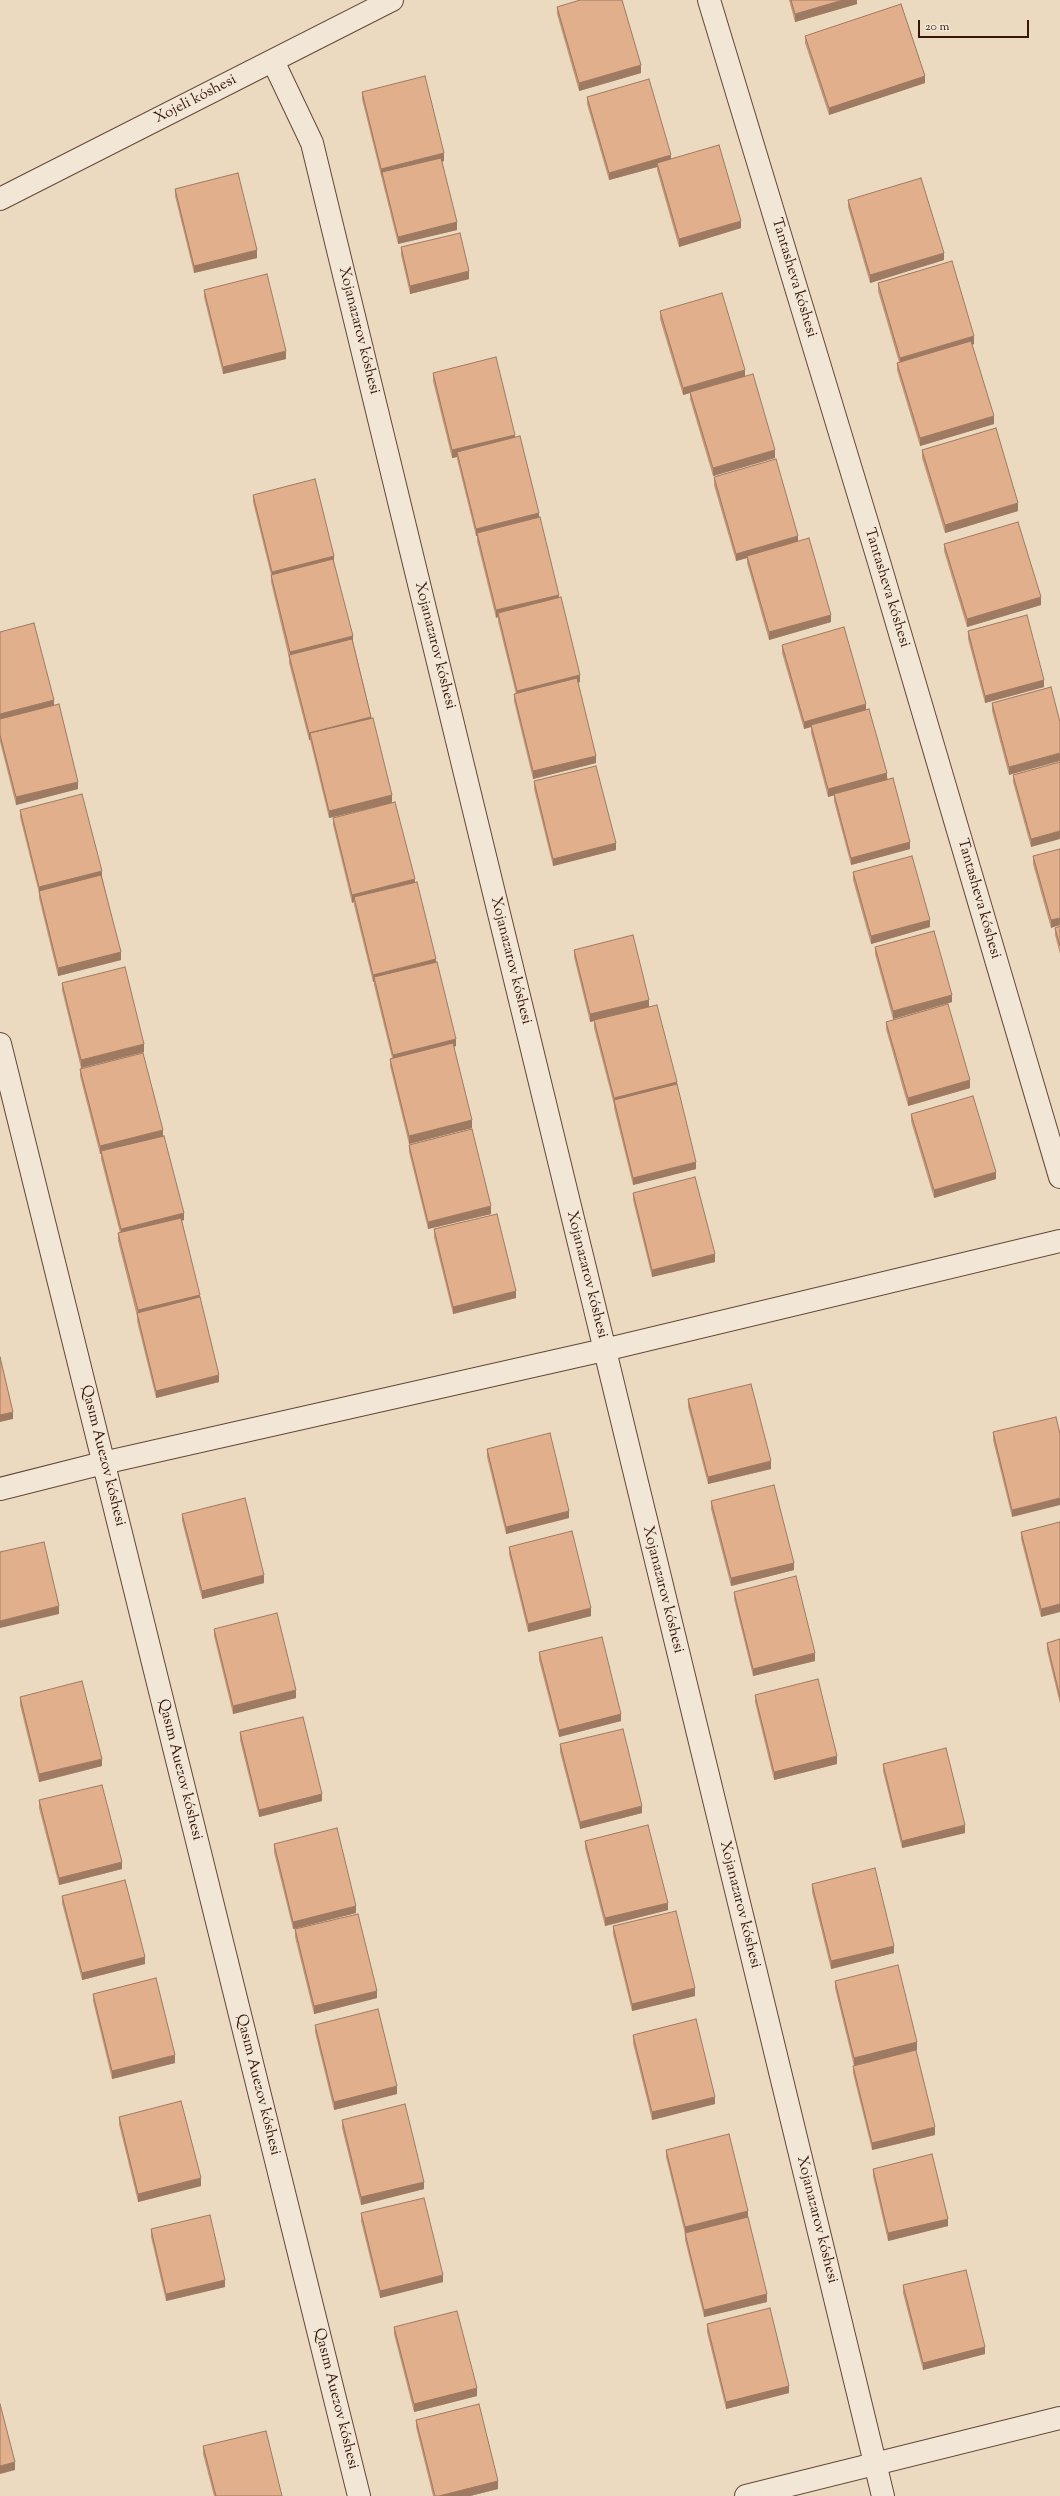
<!DOCTYPE html>
<meta charset="utf-8">
<style>
body{margin:0}
#map{position:relative;width:1060px;height:2496px;overflow:hidden;background:#ebd9c0;font-family:"Sorts Mill Goudy",serif}
canvas{display:block}
.scale{position:absolute;left:918px;top:20px;width:111px;height:18px;box-sizing:border-box;border:2px solid #371709;border-top:0;padding-left:5px;font-size:12px;line-height:14px;white-space:nowrap;color:#371709;-webkit-text-stroke:3px #f2e6d6;paint-order:stroke}
</style>
<div id="map">
<canvas width="1060" height="2496"></canvas>
<div class="scale">20 m</div>
</div>
<script>
const context = document.querySelector('canvas').getContext('2d');
context.lineJoin = 'round';
const poly = rows => new Path2D(rows.map(r => 'M' + r).join(''));
function stroke(path, color, width, dash) { context.strokeStyle = color; context.lineWidth = width; context.lineCap = dash ? 'butt' : 'round'; context.setLineDash(dash || []); context.stroke(path); }
function paint(path, color) { context.fillStyle = color; context.fill(path, 'evenodd'); }
function drawText(font, color, halo, rows, align = 'center') {
  context.font = font + ' "Sorts Mill Goudy",serif'; context.lineWidth = 3.5; context.setLineDash([]); context.textBaseline = 'middle'; context.strokeStyle = halo; context.fillStyle = color; for (const [text, x, y, turn = 0] of rows) {
    context.save(); context.translate(x, y); context.rotate((+turn || 0) * Math.PI / 180); context.textAlign = isNaN(turn) ? turn : align; if (halo) context.strokeText(text, 0, 0); context.fillText(text, 0, 0); context.restore();
  }
}
const minor = poly([
 [709,0,879,562,1060,1177],
 [273,61,312,143,883,2496],
 [0,199,392,0],
 [0,1044,359,2496],
 [0,1489,103,1463,604,1350,1060,1241],
 [746,2496,1060,2418]
]);
stroke(minor, '#644837', 24);
stroke(minor, '#f2e6d6', 22);
paint(poly([
 [789,0,857,0,857,4,795,22],
 [557,7,641,73,579,91,557,14],
 [805,36,925,83,829,115,805,43],
 [362,92,444,161,442,162,457,230,398,244,362,99],
 [587,97,671,159,741,228,679,247,657,170,657,167,609,180,587,104],
 [175,189,257,258,194,273,175,196],
 [848,200,944,260,870,283,848,207],
 [401,247,469,279,410,294,401,255],
 [878,283,974,344,972,345,994,424,920,446,897,370,897,363,899,362,878,291],
 [204,290,286,359,223,374,204,297],
 [660,311,745,376,775,458,713,476,690,399,690,393,683,395,660,319],
 [433,373,515,437,539,518,580,682,578,683,596,763,533,779,514,701,514,694,516,694,498,621,498,617,496,618,477,541,477,536,476,536,457,459,457,457,452,458,433,381],
 [922,450,1018,511,945,533,922,458],
 [714,477,798,541,831,622,769,640,747,563,747,558,736,561,714,485],
 [253,495,334,563,353,641,392,803,329,818,310,740,309,740,289,663,289,658,271,582,271,575,253,502],
 [944,544,1041,605,967,627,944,551],
 [968,631,1044,687,985,703,968,639],
 [0,632,78,789,16,805,0,742],
 [782,645,866,710,910,849,851,865,834,801,834,795,828,797,811,733,811,727,804,729,782,653],
 [1051,687,1009,775,992,711,992,703],
 [1060,762,1031,847,1013,782,1013,775],
 [534,781,616,850,553,866,534,789],
 [20,810,102,876,121,960,58,976,39,898,39,893,20,817],
 [333,818,415,882,436,962,456,1046,454,1047,472,1128,409,1144,390,1066,390,1059,392,1058,374,985,374,982,373,982,354,905,354,902,352,903,333,825],
 [1060,849,1051,928,1033,864,1033,856],
 [853,872,930,927,871,944,853,880],
 [1060,926,1060,954,1055,935,1055,928],
 [875,947,952,1002,893,1019,875,954],
 [574,950,649,1007,677,1085,696,1169,633,1185,614,1108,614,1105,594,1028,594,1021,590,1022,574,957],
 [62,983,144,1052,81,1068,62,990],
 [886,1022,970,1088,908,1106,886,1029],
 [80,1069,163,1136,184,1220,182,1221,219,1382,156,1398,137,1321,137,1316,118,1241,118,1233,120,1233,101,1159,101,1154,100,1154,80,1076],
 [911,1114,996,1179,934,1198,911,1121],
 [409,1145,491,1214,428,1229,409,1152],
 [633,1193,715,1262,652,1277,633,1200],
 [434,1229,516,1298,453,1314,434,1237],
 [688,1399,771,1469,708,1484,688,1407],
 [993,1432,1060,1434,1012,1517,993,1440],
 [487,1449,569,1518,506,1534,487,1457],
 [711,1501,794,1570,731,1586,711,1509],
 [182,1514,264,1583,202,1599,182,1521],
 [1060,1522,1041,1617,1021,1539,1021,1532],
 [509,1547,591,1616,528,1632,509,1554],
 [734,1592,815,1661,753,1676,734,1599],
 [214,1629,296,1698,233,1714,214,1636],
 [1060,1639,1060,1704,1047,1650,1047,1643],
 [539,1652,621,1721,559,1737,539,1660],
 [755,1695,837,1764,774,1780,755,1702],
 [20,1697,102,1766,39,1782,20,1705],
 [240,1732,322,1801,259,1817,240,1740],
 [560,1744,642,1813,580,1829,560,1752],
 [883,1764,965,1833,902,1848,883,1771],
 [39,1800,122,1869,59,1885,39,1808],
 [585,1841,668,1910,605,1926,585,1848],
 [274,1844,356,1913,293,1929,274,1852],
 [812,1884,894,1953,831,1969,812,1892],
 [62,1896,145,1964,82,1980,62,1903],
 [613,1926,695,1996,632,2011,613,1934],
 [295,1929,377,1998,314,2014,295,1937],
 [835,1981,917,2050,916,2050,935,2135,872,2150,853,2073,853,2066,854,2066,835,1988],
 [93,1994,175,2063,112,2079,93,2001],
 [315,2025,397,2094,334,2110,315,2032],
 [633,2035,715,2104,652,2120,633,2043],
 [119,2117,201,2186,138,2202,119,2124],
 [342,2120,424,2189,361,2205,342,2128],
 [666,2150,748,2217,767,2302,704,2317,685,2240,685,2234,666,2157],
 [873,2169,948,2226,888,2241,873,2176],
 [361,2213,443,2282,380,2298,361,2221],
 [151,2229,225,2287,166,2301,151,2237],
 [903,2285,985,2354,923,2370,903,2293],
 [707,2324,789,2393,726,2409,707,2332],
 [394,2327,477,2396,414,2412,394,2334],
 [416,2420,498,2489,470,2496,433,2496,416,2427],
 [203,2446,282,2496,214,2496,203,2454]
]), '#c29678');
paint(poly([
 [843,0,857,0,857,4,795,22,795,14],
 [641,65,641,73,579,91,579,83],
 [925,76,925,83,829,115,829,108],
 [444,153,444,161,383,176,382,172,381,177,381,169],
 [671,155,671,163,657,163,657,167,609,180,609,173],
 [741,221,741,228,679,247,679,239],
 [457,222,457,230,398,244,398,237],
 [257,250,257,258,194,273,194,266],
 [944,253,944,260,870,283,870,275],
 [469,271,469,279,410,294,410,286],
 [974,336,974,344,900,366,900,358],
 [286,351,286,359,223,374,223,367],
 [745,370,745,377,683,395,683,388],
 [994,416,994,424,920,446,920,438],
 [515,435,515,442,457,452,457,457,452,458,452,450],
 [775,450,775,458,713,476,713,468],
 [1018,503,1018,511,945,533,945,525],
 [539,513,539,521,477,533,477,536,476,536,476,529],
 [798,536,798,543,747,556,747,558,736,561,736,554],
 [334,556,334,564,272,579,272,572],
 [559,595,559,602,498,613,498,617,496,618,496,610],
 [1041,597,1041,605,967,627,967,619],
 [831,615,831,622,769,640,769,632],
 [353,636,353,644,290,656,290,652],
 [580,675,580,682,517,698,517,691],
 [1044,680,1044,687,985,703,985,696],
 [54,700,54,708,0,722,0,714],
 [866,704,866,711,811,725,811,727,804,729,804,722],
 [371,717,371,724,310,733,310,740,309,740,309,733],
 [1060,753,1060,761,1009,775,1009,767],
 [596,756,596,763,533,779,533,771],
 [887,773,887,781,828,797,828,789],
 [78,782,78,789,16,805,16,797],
 [392,795,392,803,329,818,329,811],
 [1060,831,1060,839,1031,847,1031,839],
 [910,842,910,849,851,865,851,858],
 [616,843,616,850,553,866,553,859],
 [102,871,102,879,39,892,39,887],
 [415,879,415,887,354,897,354,902,352,903,352,895],
 [1060,918,1060,925,1051,928,1051,920],
 [930,920,930,927,871,944,871,936],
 [121,952,121,960,58,976,58,968],
 [436,959,436,966,374,977,374,982,373,982,373,975],
 [952,995,952,1002,893,1019,893,1011],
 [649,1000,649,1007,590,1022,590,1014],
 [456,1039,456,1046,393,1062,393,1055],
 [144,1044,144,1052,81,1068,81,1060],
 [970,1080,970,1088,908,1106,908,1098],
 [677,1082,677,1089,614,1100,614,1105,614,1098],
 [472,1120,472,1128,409,1144,409,1136],
 [163,1130,163,1138,101,1151,101,1154,100,1154,100,1146],
 [696,1162,696,1169,633,1185,633,1178],
 [996,1172,996,1179,934,1198,934,1190],
 [491,1206,491,1214,428,1229,428,1222],
 [184,1213,184,1220,121,1236,121,1229],
 [715,1254,715,1262,652,1277,652,1270],
 [516,1291,516,1298,453,1314,453,1307],
 [200,1295,200,1302,138,1315,138,1310],
 [219,1375,219,1382,156,1398,156,1391],
 [13,1412,13,1419,0,1422,0,1415],
 [771,1461,771,1469,708,1484,708,1477],
 [1060,1498,1060,1505,1012,1517,1012,1510],
 [569,1511,569,1518,506,1534,506,1527],
 [794,1563,794,1570,731,1586,731,1578],
 [264,1575,264,1583,202,1599,202,1591],
 [1060,1604,1060,1612,1041,1617,1041,1609],
 [59,1606,59,1614,0,1628,0,1621],
 [591,1608,591,1616,528,1632,528,1624],
 [815,1653,815,1661,753,1676,753,1669],
 [296,1690,296,1698,233,1714,233,1706],
 [621,1714,621,1721,559,1737,559,1730],
 [837,1756,837,1764,774,1780,774,1772],
 [102,1759,102,1766,39,1782,39,1774],
 [322,1794,322,1801,259,1817,259,1810],
 [642,1806,642,1813,580,1829,580,1822],
 [965,1825,965,1833,902,1848,902,1841],
 [122,1862,122,1869,59,1885,59,1878],
 [668,1903,668,1910,605,1926,605,1918],
 [356,1906,356,1913,293,1929,293,1922],
 [894,1946,894,1953,831,1969,831,1961],
 [145,1957,145,1964,82,1980,82,1973],
 [695,1988,695,1996,632,2011,632,2004],
 [377,1991,377,1998,314,2014,314,2006],
 [917,2042,917,2050,854,2066,854,2058],
 [175,2055,175,2063,112,2079,112,2071],
 [397,2086,397,2094,334,2110,334,2102],
 [715,2097,715,2104,652,2120,652,2112],
 [935,2127,935,2135,872,2150,872,2143],
 [201,2178,201,2186,138,2202,138,2194],
 [424,2182,424,2189,361,2205,361,2197],
 [748,2211,748,2219,685,2235,685,2227],
 [948,2219,948,2226,888,2241,888,2233],
 [443,2275,443,2282,380,2298,380,2291],
 [225,2280,225,2287,166,2301,166,2294],
 [767,2294,767,2302,704,2317,704,2310],
 [985,2347,985,2354,923,2370,923,2363],
 [789,2386,789,2393,726,2409,726,2402],
 [477,2388,477,2396,414,2412,414,2404],
 [15,2462,15,2470,0,2474,0,2466],
 [498,2481,498,2489,470,2496,439,2496]
]), '#9e7a62');
const building = poly([
 [580,0,622,0,641,65,579,83,557,7,580,0],
 [791,0,843,0,795,14,791,0],
 [901,4,925,76,829,108,805,36,901,4],
 [425,76,444,153,381,169,362,92,425,76],
 [649,79,671,155,609,173,587,97,649,79],
 [719,145,741,221,679,239,657,163,719,145],
 [441,158,457,222,398,237,382,172,441,158],
 [238,173,257,250,194,266,175,189,238,173],
 [921,178,944,253,870,275,848,200,921,178],
 [460,233,469,271,410,286,401,247,460,233],
 [952,261,974,336,900,358,878,283,952,261],
 [267,274,286,351,223,367,204,290,267,274],
 [722,293,745,370,683,388,660,311,722,293],
 [971,341,994,416,920,438,897,363,971,341],
 [496,357,515,435,452,450,433,373,496,357],
 [753,374,775,450,713,468,690,392,753,374],
 [996,428,1018,503,945,525,922,450,996,428],
 [520,436,539,513,476,529,457,452,520,436],
 [776,459,798,536,736,554,714,477,776,459],
 [315,479,334,556,272,572,253,495,315,479],
 [540,517,559,595,496,610,477,533,540,517],
 [1018,522,1041,597,967,619,944,544,1018,522],
 [809,538,831,615,769,632,747,556,809,538],
 [333,559,353,636,290,652,271,575,333,559],
 [561,597,580,675,517,691,498,613,561,597],
 [1027,615,1044,680,985,696,968,631,1027,615],
 [34,623,54,700,0,714,0,632,34,623],
 [844,627,866,704,804,722,782,645,844,627],
 [352,639,371,717,309,733,289,655,352,639],
 [577,678,596,756,533,771,514,694,577,678],
 [1051,687,1060,722,1060,753,1009,767,992,703,1051,687],
 [59,704,78,782,16,797,0,735,0,719,59,704],
 [869,709,887,773,828,789,811,725,869,709],
 [373,718,392,795,329,811,310,733,373,718],
 [1060,762,1060,831,1031,839,1013,775,1060,762],
 [596,766,616,843,553,859,534,781,596,766],
 [893,778,910,842,851,858,834,794,893,778],
 [82,794,102,871,39,887,20,810,82,794],
 [395,802,415,879,352,895,333,818,395,802],
 [1060,849,1060,918,1051,920,1033,856,1060,849],
 [912,856,930,920,871,936,853,872,912,856],
 [101,875,121,952,58,968,39,891,101,875],
 [417,882,436,959,373,975,354,897,417,882],
 [1060,926,1060,946,1055,928,1060,926],
 [934,931,952,995,893,1011,875,947,934,931],
 [633,935,649,1000,590,1014,574,950,633,935],
 [437,962,456,1039,393,1055,374,977,437,962],
 [125,967,144,1044,81,1060,62,983,125,967],
 [948,1004,970,1080,908,1098,886,1022,948,1004],
 [657,1005,677,1082,614,1098,594,1020,657,1005],
 [453,1043,472,1120,409,1136,390,1059,453,1043],
 [143,1053,163,1130,100,1146,80,1069,143,1053],
 [677,1084,696,1162,633,1178,614,1100,677,1084],
 [973,1096,996,1172,934,1190,911,1114,973,1096],
 [472,1129,491,1206,428,1222,409,1145,472,1129],
 [164,1136,184,1213,121,1229,101,1151,164,1136],
 [695,1177,715,1254,652,1270,633,1193,695,1177],
 [497,1214,516,1291,453,1307,434,1229,497,1214],
 [181,1218,200,1295,138,1310,118,1233,181,1218],
 [200,1297,219,1375,156,1391,137,1313,200,1297],
 [0,1357,13,1412,0,1415,0,1357],
 [751,1384,771,1461,708,1477,688,1399,751,1384],
 [1056,1417,1060,1434,1060,1498,1012,1510,993,1432,1056,1417],
 [550,1433,569,1511,506,1527,487,1449,550,1433],
 [774,1485,794,1563,731,1578,711,1501,774,1485],
 [245,1498,264,1575,202,1591,182,1514,245,1498],
 [1060,1522,1060,1604,1041,1609,1021,1532,1060,1522],
 [572,1531,591,1608,528,1624,509,1547,572,1531],
 [44,1542,59,1606,0,1621,0,1552,44,1542],
 [796,1576,815,1653,753,1669,734,1592,796,1576],
 [277,1613,296,1690,233,1706,214,1629,277,1613],
 [602,1637,621,1714,559,1730,539,1652,602,1637],
 [1060,1639,1060,1697,1047,1643,1060,1639],
 [818,1679,837,1756,774,1772,755,1695,818,1679],
 [82,1681,102,1759,39,1774,20,1697,82,1681],
 [303,1717,322,1794,259,1810,240,1732,303,1717],
 [623,1729,642,1806,580,1822,560,1744,623,1729],
 [946,1748,965,1825,902,1841,883,1764,946,1748],
 [102,1785,122,1862,59,1878,39,1800,102,1785],
 [648,1825,668,1903,605,1918,585,1841,648,1825],
 [337,1828,356,1906,293,1922,274,1844,337,1828],
 [875,1868,894,1946,831,1961,812,1884,875,1868],
 [125,1880,145,1957,82,1973,62,1896,125,1880],
 [676,1911,695,1988,632,2004,613,1926,676,1911],
 [358,1914,377,1991,314,2006,295,1929,358,1914],
 [898,1965,917,2042,854,2058,835,1981,898,1965],
 [156,1978,175,2055,112,2071,93,1994,156,1978],
 [378,2009,397,2086,334,2102,315,2025,378,2009],
 [696,2019,715,2097,652,2112,633,2035,696,2019],
 [916,2050,935,2127,872,2143,853,2066,916,2050],
 [181,2101,201,2178,138,2194,119,2117,181,2101],
 [405,2104,424,2182,361,2197,342,2120,405,2104],
 [729,2134,748,2211,685,2227,666,2150,729,2134],
 [932,2154,948,2219,888,2233,873,2169,932,2154],
 [424,2198,443,2275,380,2291,361,2213,424,2198],
 [210,2215,225,2280,166,2294,151,2229,210,2215],
 [748,2217,767,2294,704,2310,685,2233,748,2217],
 [966,2270,985,2347,923,2363,903,2285,966,2270],
 [770,2308,789,2386,726,2402,707,2324,770,2308],
 [457,2311,477,2388,414,2404,394,2327,457,2311],
 [0,2404,15,2462,0,2466,0,2404],
 [479,2404,498,2481,439,2496,435,2496,416,2420,479,2404],
 [266,2431,282,2496,216,2496,203,2446,266,2431]
]);
paint(building, '#e2af8c');
stroke(building, '#9e7a62', 1);
drawText('15px', '#371709', '#f2e6d6', [
 ["Xojeli kóshesi",196,100,-27],
 ["Tantasheva kóshesi",793,278,73],
 ["Xojanazarov kóshesi",358,331,76],
 ["Tantasheva kóshesi",886,588,73],
 ["Xojanazarov kóshesi",434,646,76],
 ["Tantasheva kóshesi",978,899,74],
 ["Xojanazarov kóshesi",510,961,76],
 ["Xojanazarov kóshesi",586,1275,76],
 ["Qasım Auezov kóshesi",102,1456,76],
 ["Xojanazarov kóshesi",662,1590,76],
 ["Qasım Auezov kóshesi",179,1770,76],
 ["Xojanazarov kóshesi",739,1905,76],
 ["Qasım Auezov kóshesi",257,2085,76],
 ["Xojanazarov kóshesi",816,2220,76],
 ["Qasım Auezov kóshesi",335,2399,76]
]);
</script>
